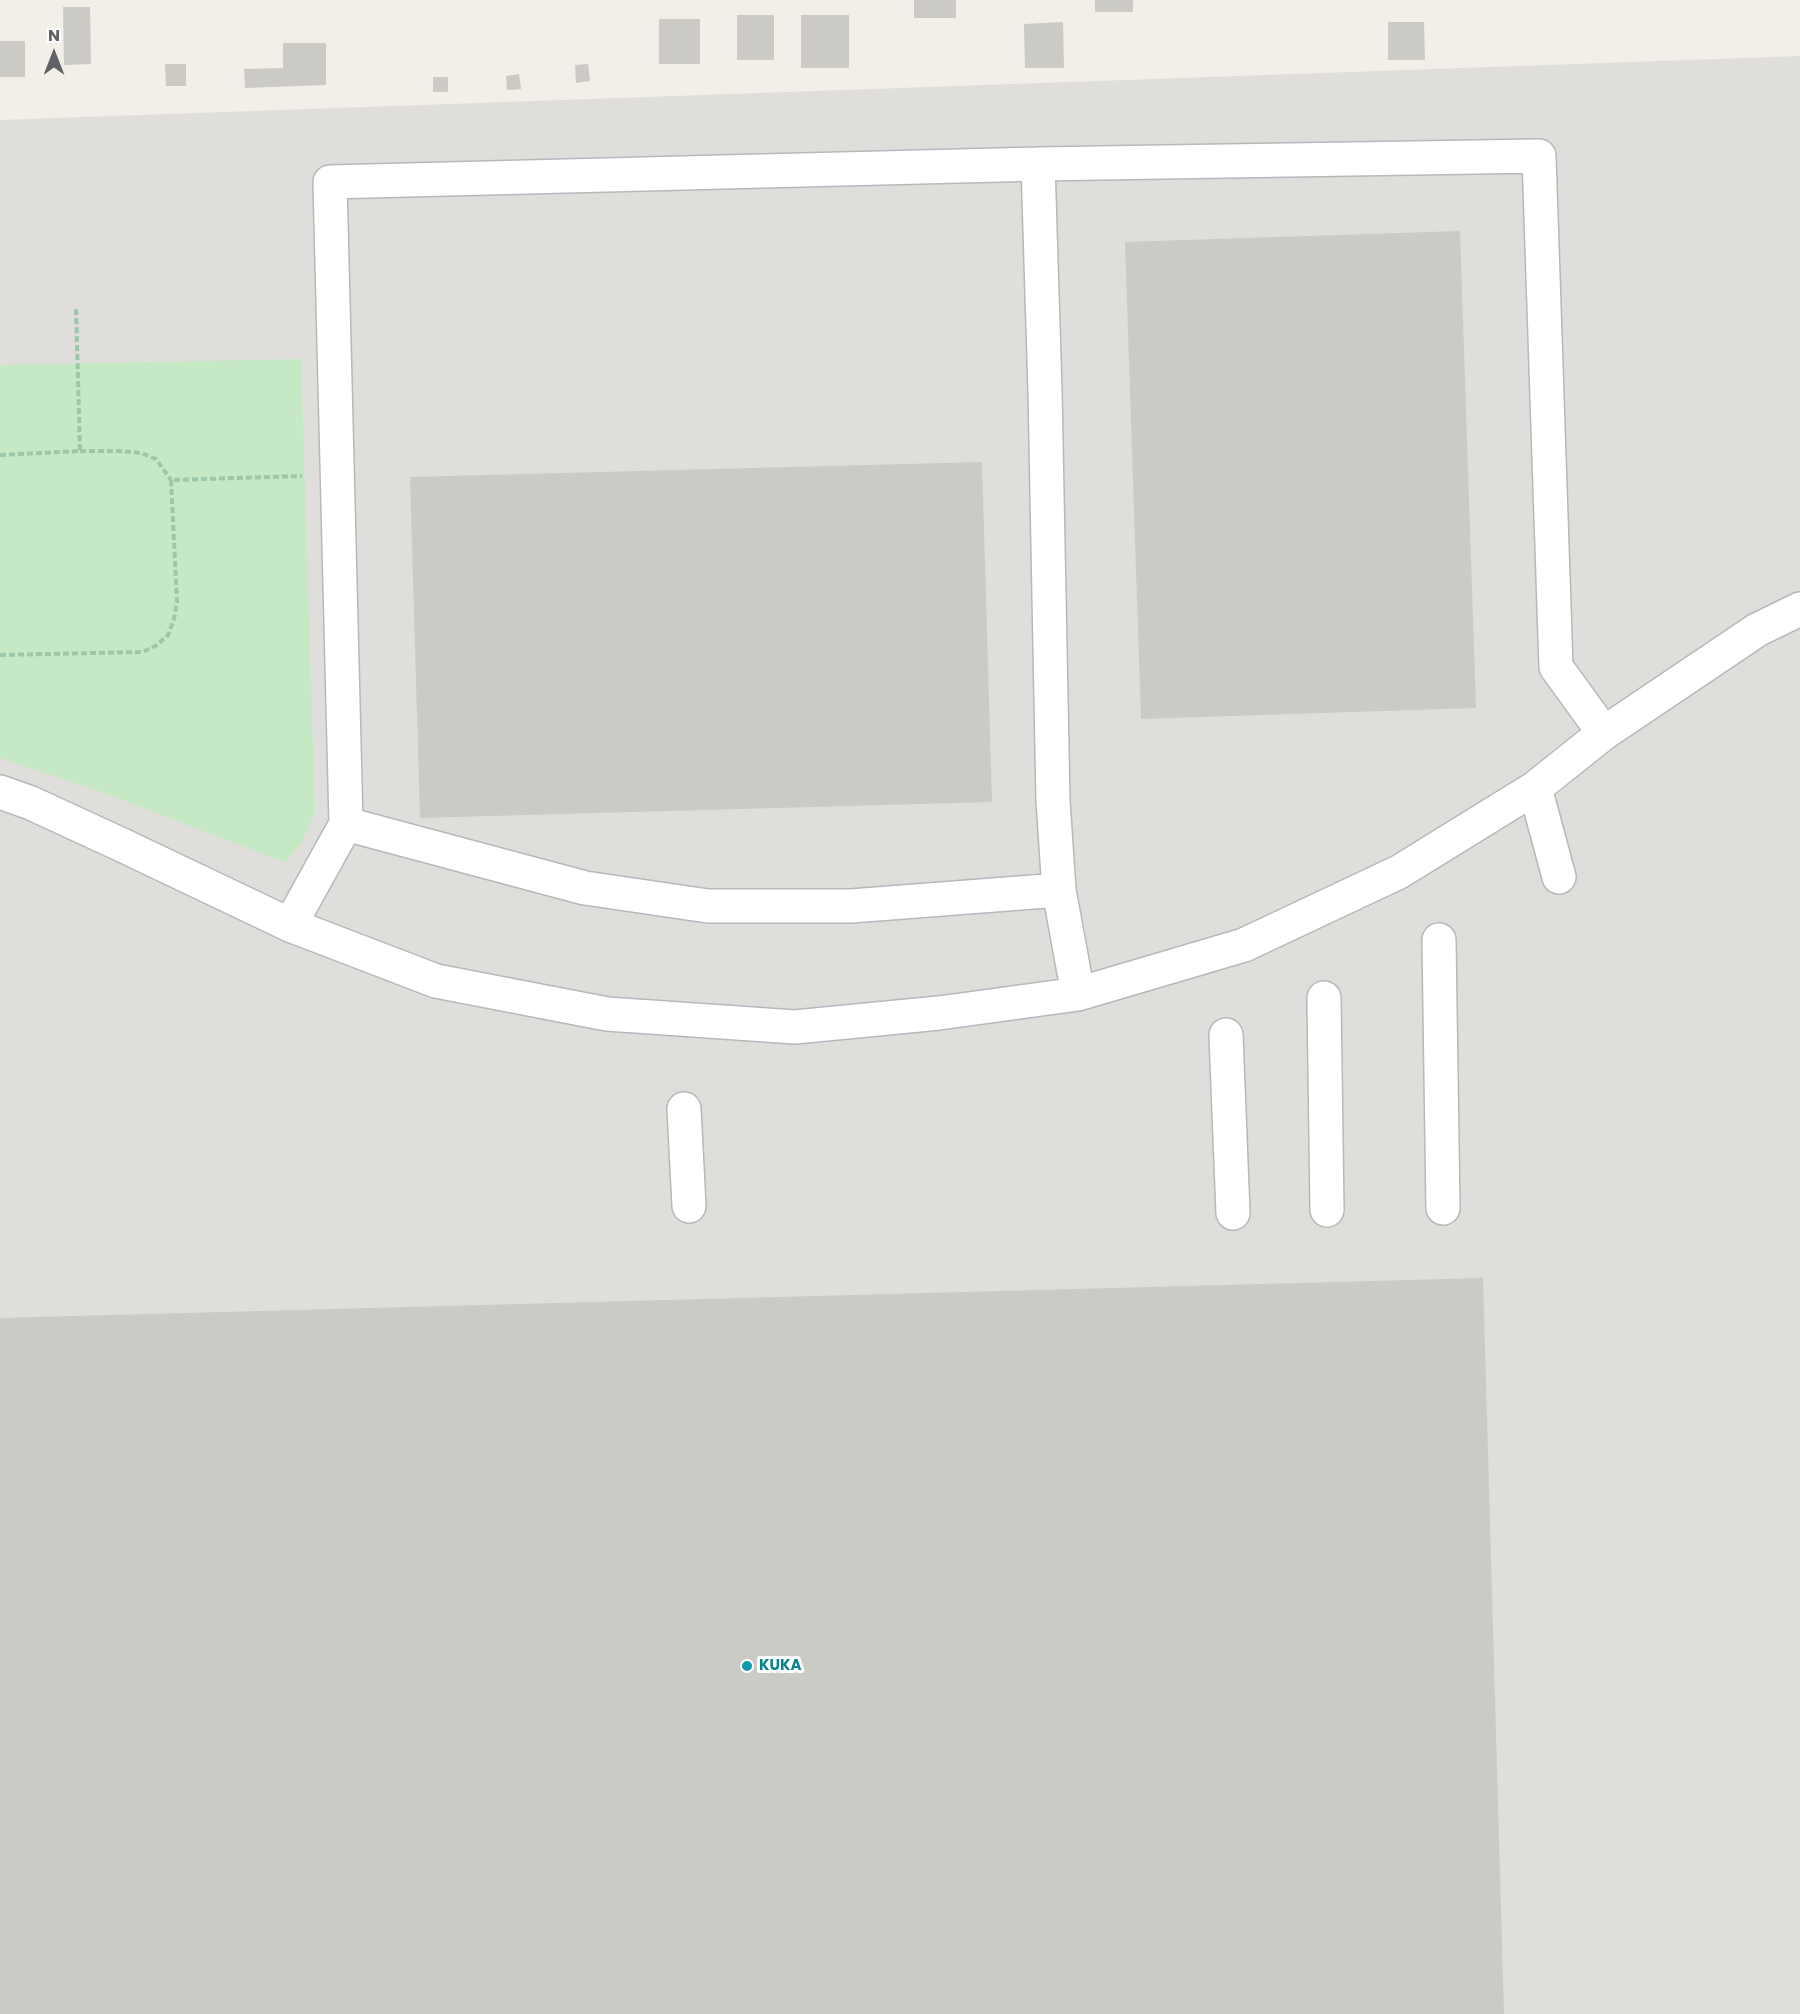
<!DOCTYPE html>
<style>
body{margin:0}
#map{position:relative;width:1800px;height:2014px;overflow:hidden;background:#f1efe8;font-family:Poppins,sans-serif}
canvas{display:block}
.north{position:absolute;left:24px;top:24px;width:60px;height:60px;-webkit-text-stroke:4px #fff;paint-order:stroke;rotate:0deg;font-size:16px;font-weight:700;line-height:24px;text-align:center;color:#5f6368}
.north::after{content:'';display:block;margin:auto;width:21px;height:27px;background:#5f6368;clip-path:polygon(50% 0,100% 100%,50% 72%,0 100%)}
</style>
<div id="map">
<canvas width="1800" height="2014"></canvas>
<div class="north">N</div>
</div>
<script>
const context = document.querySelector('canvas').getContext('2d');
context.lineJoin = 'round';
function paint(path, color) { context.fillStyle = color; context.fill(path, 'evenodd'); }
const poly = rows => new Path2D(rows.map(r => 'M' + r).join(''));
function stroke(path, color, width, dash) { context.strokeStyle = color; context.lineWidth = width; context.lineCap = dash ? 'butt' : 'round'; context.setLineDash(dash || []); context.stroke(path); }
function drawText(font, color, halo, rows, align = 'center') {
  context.font = font + ' Poppins,sans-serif'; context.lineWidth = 6; context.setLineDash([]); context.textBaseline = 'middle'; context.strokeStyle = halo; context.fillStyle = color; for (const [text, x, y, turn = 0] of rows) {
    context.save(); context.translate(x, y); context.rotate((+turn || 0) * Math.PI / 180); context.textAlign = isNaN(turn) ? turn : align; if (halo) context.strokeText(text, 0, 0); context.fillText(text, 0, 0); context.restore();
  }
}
paint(poly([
 [1800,56,1800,2014,0,2014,0,120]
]), '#e0deda');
paint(poly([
 [301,359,315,812,301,844,284,862,99,791,0,758,0,365]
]), '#c5e8c5');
paint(poly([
 [914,0,956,0,956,18,914,18],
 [1095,0,1133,0,1133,12,1095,12],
 [63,7,90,7,91,64,64,65],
 [737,15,774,15,774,60,737,60],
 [801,15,849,15,849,68,801,68],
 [659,19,700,19,700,64,659,64],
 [1063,22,1064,68,1025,68,1024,24],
 [1388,22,1424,22,1425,60,1388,60],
 [0,41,25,41,25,77,0,77],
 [283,43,326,43,326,85,245,88,244,69,283,68],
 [165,64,186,64,186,86,166,86],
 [588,64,590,81,576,83,575,65],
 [519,74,521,89,507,90,506,76],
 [433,77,448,77,448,92,433,92],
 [1460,231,1476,708,1141,719,1125,242],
 [982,462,992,802,420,818,410,477],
 [1483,1278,1504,2014,0,2014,0,1318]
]), '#cccac5');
const minor = poly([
 [1038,164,1045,391,1053,801,1059,890,1078,994],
 [1535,788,1559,877],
 [0,792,31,803,122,845,290,925,436,981,607,1014,795,1027,939,1013,1078,994,1244,945,1399,872,1535,788,1604,733,1757,630,1800,609],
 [346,824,585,888,708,906,851,906,1059,890],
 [290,925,346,824,330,182,1038,164,1539,156,1556,667,1604,733],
 [1439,940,1443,1208],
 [1324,998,1327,1210],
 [1226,1035,1233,1213],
 [684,1109,689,1206]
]);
stroke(minor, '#b5b8bc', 36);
stroke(poly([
 [80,451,119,451,141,453,156,459,171,480],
 [0,455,80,451,76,309],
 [0,655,143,652,157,645,168,635,174,619,177,602,171,480,302,476]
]), '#9cc7a9', 4, [6, 3]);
stroke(minor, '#fff', 33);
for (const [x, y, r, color] of [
 [747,1666,6,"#0f9aa8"]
]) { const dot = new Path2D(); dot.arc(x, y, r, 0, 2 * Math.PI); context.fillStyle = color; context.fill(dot); stroke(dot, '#fff', 2); }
drawText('bold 15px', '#0d838f', '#fff', [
 ["KUKA",759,1666]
], 'left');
</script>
